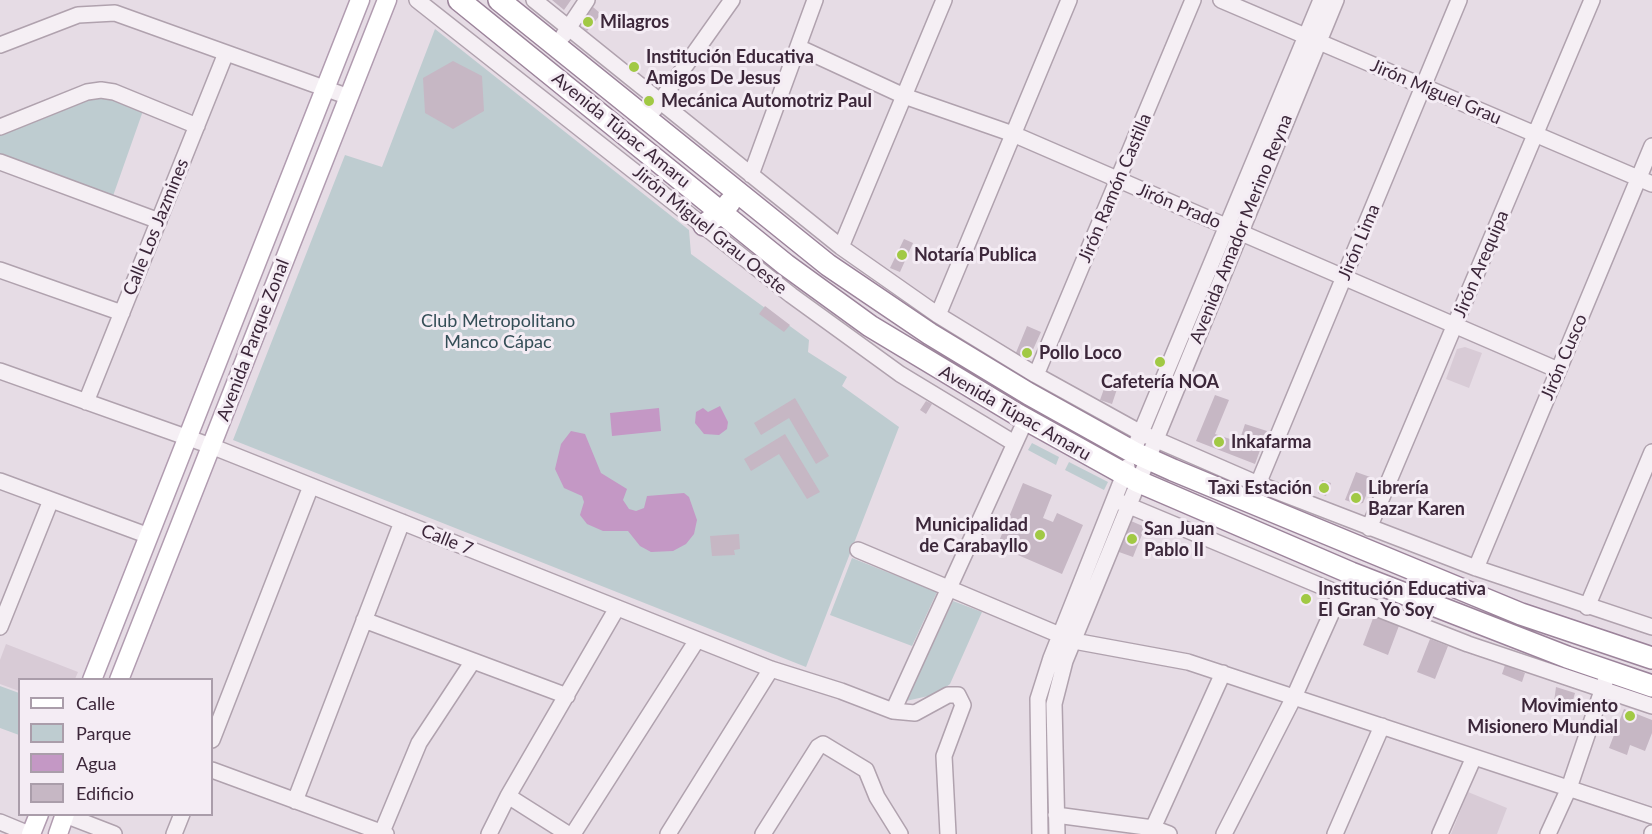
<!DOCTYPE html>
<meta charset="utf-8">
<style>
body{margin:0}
#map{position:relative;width:1652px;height:834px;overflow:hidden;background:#e6dce5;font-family:Lato,sans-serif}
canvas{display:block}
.legend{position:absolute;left:18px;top:678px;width:195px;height:138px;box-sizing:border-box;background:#f4ecf4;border:2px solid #aa9daa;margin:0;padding:8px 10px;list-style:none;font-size:18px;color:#3c273a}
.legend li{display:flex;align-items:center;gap:12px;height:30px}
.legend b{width:30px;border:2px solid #aa9daa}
</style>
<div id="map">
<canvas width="1652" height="834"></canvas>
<ul class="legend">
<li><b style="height:8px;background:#fff"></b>Calle</li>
<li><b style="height:16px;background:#beccd0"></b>Parque</li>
<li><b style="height:16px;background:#c498c5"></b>Agua</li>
<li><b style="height:16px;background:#c6b7c4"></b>Edificio</li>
</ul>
</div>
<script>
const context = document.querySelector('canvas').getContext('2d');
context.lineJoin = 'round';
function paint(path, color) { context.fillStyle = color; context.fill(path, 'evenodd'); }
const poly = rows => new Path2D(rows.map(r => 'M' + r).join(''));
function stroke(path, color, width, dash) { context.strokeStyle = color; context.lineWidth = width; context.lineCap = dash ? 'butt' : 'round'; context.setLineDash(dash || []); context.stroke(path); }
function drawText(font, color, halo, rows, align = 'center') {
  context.font = font + ' Lato,sans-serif'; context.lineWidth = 6; context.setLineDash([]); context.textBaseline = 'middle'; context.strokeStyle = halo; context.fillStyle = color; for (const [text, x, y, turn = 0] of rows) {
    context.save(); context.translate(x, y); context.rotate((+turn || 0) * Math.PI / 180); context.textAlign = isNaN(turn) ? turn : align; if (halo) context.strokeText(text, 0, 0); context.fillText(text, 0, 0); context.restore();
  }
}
paint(poly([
 [1465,347,1482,353,1469,388,1446,379,1457,349],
 [6,644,78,672,75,679,20,680,19,691,0,684,0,660],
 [1468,792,1507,808,1497,834,1451,834]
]), '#d8cbd6');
paint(poly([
 [435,29,689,230,691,254,809,340,808,352,847,377,842,386,899,427,806,667,233,440,345,155,382,167],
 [99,93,144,108,113,196,0,155,0,130],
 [1032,443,1059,457,1056,465,1028,450],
 [1069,462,1108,482,1104,490,1065,470],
 [852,558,937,592,912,646,830,615],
 [953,601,982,612,950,684,937,694,906,701],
 [0,686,19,693,19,735,0,728]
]), '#beccd0');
paint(poly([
 [720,406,728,422,727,429,719,435,704,434,695,423,696,412,703,408,708,412],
 [659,408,661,431,612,436,610,413],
 [571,431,585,434,601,473,627,489,623,500,629,509,636,511,644,508,647,496,684,493,689,497,697,520,694,534,686,544,673,551,651,552,640,546,628,531,603,531,587,524,580,515,584,502,582,496,564,488,555,469,561,444]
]), '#c498c5');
paint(poly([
 [552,0,571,0,564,10],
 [593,7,601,14,587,31,583,28,582,20],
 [453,61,482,76,484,111,453,129,425,113,423,78],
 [904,239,913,243,900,272,890,268],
 [765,306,790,325,784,332,759,314],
 [1027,326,1041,332,1031,354,1023,359,1015,355],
 [1105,386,1117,389,1112,404,1100,400],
 [1215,395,1229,400,1215,434,1239,442,1245,424,1267,431,1255,464,1196,441],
 [795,398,829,456,816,464,789,418,761,435,754,423],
 [926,401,932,404,926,414,920,410],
 [785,434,820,492,807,499,779,454,751,471,744,459],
 [1356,472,1373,478,1363,503,1357,504,1345,500],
 [1322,480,1331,483,1326,496,1318,493],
 [1023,483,1052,495,1043,518,1053,522,1057,513,1083,525,1062,574,997,546],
 [1131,521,1145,527,1133,557,1119,552],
 [739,534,740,549,734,550,735,555,712,556,710,536],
 [1375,613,1400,623,1388,655,1363,645],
 [1430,639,1448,646,1435,679,1417,672],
 [1505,665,1525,673,1522,682,1502,674],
 [1556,687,1575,693,1572,704,1564,712,1553,709],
 [1624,709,1652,720,1652,733,1645,751,1630,745,1627,755,1609,748]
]), '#c6b7c4');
const minor = poly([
 [417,0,791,295,900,374,1014,443],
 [534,0,841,247,938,315,1036,375,1141,433,1258,484,1476,568,1652,627],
 [1221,0,1652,184],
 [563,36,587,0],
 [0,45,78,15,115,13,349,97],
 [798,47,904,96,1013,134,1558,370],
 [654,110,732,0],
 [0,127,87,92,101,90,114,92,197,126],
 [0,162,159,221],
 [751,175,815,0],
 [841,247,944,0],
 [0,270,122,313],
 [938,315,1069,0],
 [0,371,211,446,771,669,841,691,893,711,915,713,948,695,958,695,963,705,944,756,948,834],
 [1036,375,1193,0],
 [86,402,226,53],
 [1137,442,1321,0],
 [0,481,149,536],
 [1258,484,1459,0],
 [1120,502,1340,594,1468,644,1652,706],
 [1369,528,1592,0],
 [858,550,1074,641,1188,662,1652,816],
 [1476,568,1652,146],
 [1587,607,1652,452],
 [364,620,567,696],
 [0,627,51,500],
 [893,711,1026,419],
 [212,740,311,486],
 [212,770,386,834],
 [508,796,568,834],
 [295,801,402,522],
 [65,815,114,834],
 [1056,815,1153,828,1169,834],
 [0,822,29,834],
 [1153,828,1223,673],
 [382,832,419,743,473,661],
 [174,834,182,814],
 [489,834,508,796,617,608],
 [573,834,697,640],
 [668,834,771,669],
 [763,834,818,747,823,744,866,770,877,797,900,834],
 [1040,834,1038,699,1051,658,1127,467],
 [1057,834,1054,704,1065,661,1336,0],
 [1224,834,1294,697,1340,594],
 [1335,834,1382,726],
 [1440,834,1474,757],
 [1548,834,1569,788,1605,682],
 [1652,834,1652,833]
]);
const major = poly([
 [92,680,360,0],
 [119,680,387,0],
 [31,834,39,814],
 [58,834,65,814]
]);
const highway = poly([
 [459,0,786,265,870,326,1018,415,1137,481,1351,573,1567,657,1652,686],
 [499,0,828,265,930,334,1029,394,1133,452,1173,470,1521,614,1652,658],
 [704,225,722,212,730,202]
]);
stroke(minor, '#b0a2ae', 18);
stroke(major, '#b19cb0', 21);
stroke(highway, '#9c849b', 24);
stroke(minor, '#f5eff4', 15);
stroke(major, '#fff', 18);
stroke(highway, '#fff', 21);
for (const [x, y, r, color] of [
 [588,22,6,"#a1c944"],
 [634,67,6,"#a1c944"],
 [649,101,6,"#a1c944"],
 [902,255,6,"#a1c944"],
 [1027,353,6,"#a1c944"],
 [1160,362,6,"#a1c944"],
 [1219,442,6,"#a1c944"],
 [1324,488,6,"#a1c944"],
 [1356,498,6,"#a1c944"],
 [1040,535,6,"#a1c944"],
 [1132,539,6,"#a1c944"],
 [1306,599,6,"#a1c944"],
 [1630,716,6,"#a1c944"]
]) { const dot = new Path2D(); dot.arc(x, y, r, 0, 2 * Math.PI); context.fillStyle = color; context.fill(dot); stroke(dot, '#f4ecf4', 2); }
drawText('bold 18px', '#3c273a', '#f4ecf4', [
 ["Milagros",600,22],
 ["Institución Educativa",646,57],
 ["Amigos De Jesus",646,78],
 ["Mecánica Automotriz Paul",661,101],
 ["Notaría Publica",914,255],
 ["Pollo Loco",1039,353],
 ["Cafetería NOA",1160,382,"center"],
 ["Inkafarma",1231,442],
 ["Taxi Estación",1312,488,"right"],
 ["Librería",1368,488],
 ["Bazar Karen",1368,509],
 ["Municipalidad",1028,525,"right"],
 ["de Carabayllo",1028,546,"right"],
 ["San Juan",1144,529],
 ["Pablo II",1144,550],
 ["Institución Educativa",1318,589],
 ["El Gran Yo Soy",1318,610],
 ["Movimiento",1618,706,"right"],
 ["Misionero Mundial",1618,727,"right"]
], 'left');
drawText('18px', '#3c273a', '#f4ecf4', [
 ["Jirón Miguel Grau",1436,92,23],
 ["Avenida Túpac Amaru",621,130,39],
 ["Jirón Ramón Castilla",1115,188,-67],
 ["Jirón Prado",1179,206,23],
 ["Calle Los Jazmines",156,227,-68],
 ["Avenida Amador Merino Reyna",1241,229,-68],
 ["Jirón Miguel Grau Oeste",710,230,39],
 ["Jirón Lima",1359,242,-67],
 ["Jirón Arequipa",1481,264,-67],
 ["Avenida Parque Zonal",253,340,-69],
 ["Jirón Cusco",1564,357,-67],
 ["Avenida Túpac Amaru",1015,413,30],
 ["Calle 7",447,540,22]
]);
drawText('18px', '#344e57', '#f4ecf4', [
 ["Club Metropolitano",498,321],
 ["Manco Cápac",498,342]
]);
</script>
